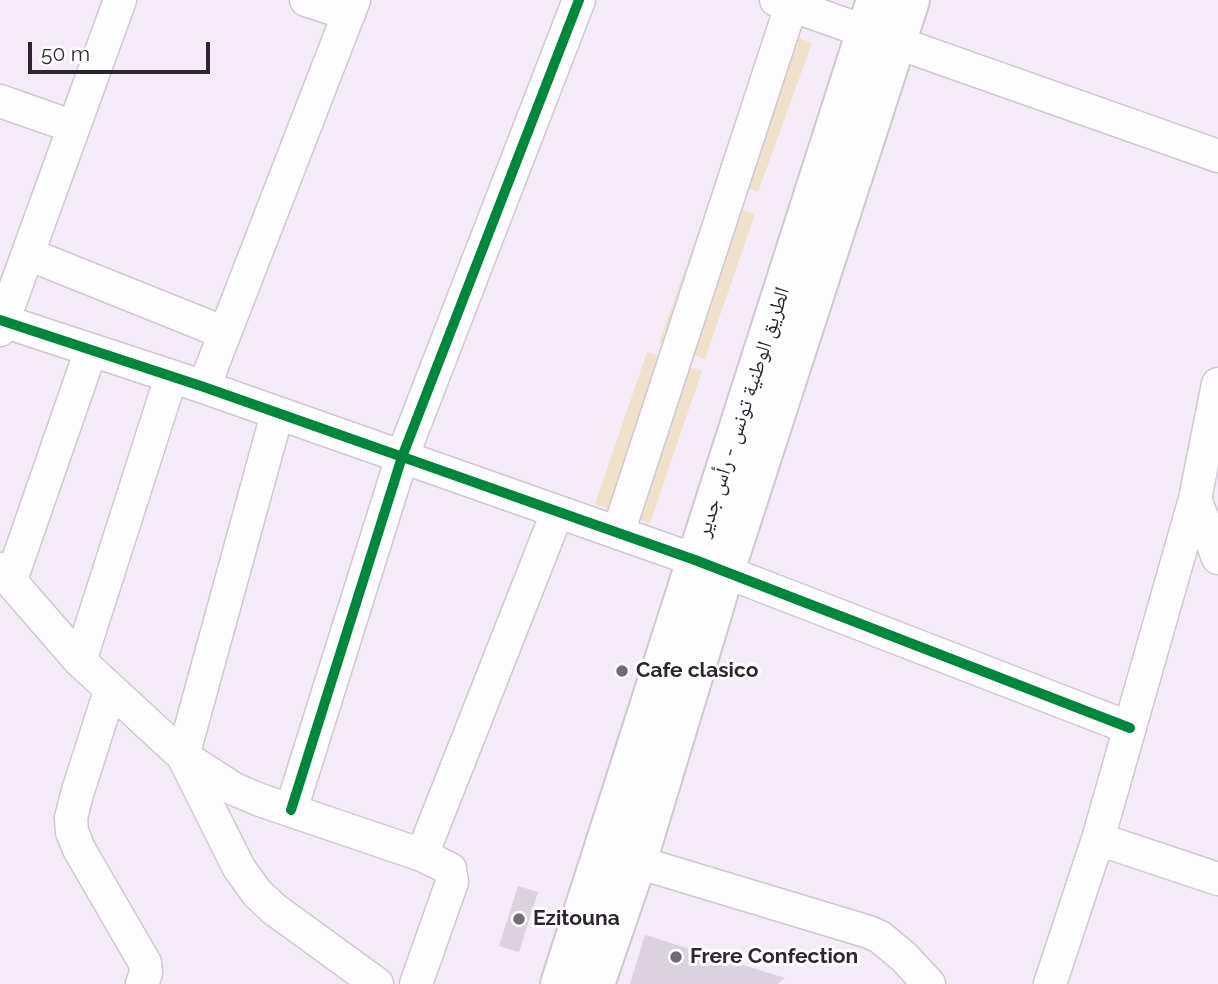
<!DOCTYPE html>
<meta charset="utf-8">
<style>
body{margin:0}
#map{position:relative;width:1218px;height:984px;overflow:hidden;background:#f3ebf6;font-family:Raleway,sans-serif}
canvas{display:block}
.scale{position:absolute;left:28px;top:42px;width:182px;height:32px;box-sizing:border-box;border:4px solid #2d2630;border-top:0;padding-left:9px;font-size:21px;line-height:24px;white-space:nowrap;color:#2d2630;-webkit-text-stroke:5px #fff;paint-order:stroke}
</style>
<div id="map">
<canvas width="1218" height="984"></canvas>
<div class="scale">50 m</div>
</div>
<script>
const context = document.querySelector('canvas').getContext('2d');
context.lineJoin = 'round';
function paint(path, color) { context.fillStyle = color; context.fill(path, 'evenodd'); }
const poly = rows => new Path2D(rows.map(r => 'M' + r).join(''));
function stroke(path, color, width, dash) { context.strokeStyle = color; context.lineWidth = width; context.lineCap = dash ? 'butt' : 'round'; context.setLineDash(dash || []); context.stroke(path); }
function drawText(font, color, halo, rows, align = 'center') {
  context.font = font + ' Raleway,"Noto Naskh Arabic",sans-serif'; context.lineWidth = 6; context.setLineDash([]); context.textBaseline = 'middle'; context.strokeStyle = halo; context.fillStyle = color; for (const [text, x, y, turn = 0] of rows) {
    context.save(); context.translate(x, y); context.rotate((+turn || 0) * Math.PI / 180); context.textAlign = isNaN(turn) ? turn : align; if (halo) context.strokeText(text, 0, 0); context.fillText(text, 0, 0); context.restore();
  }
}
paint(poly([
 [771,28,812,43,758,192,716,177],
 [710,198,755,214,705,359,659,343],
 [647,352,702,371,650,523,595,504]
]), '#f0e1cc');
paint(poly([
 [518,886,538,892,519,952,499,946],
 [645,935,785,978,778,984,630,984]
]), '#dad2dd');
const minor = poly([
 [306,0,349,14],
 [776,0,1218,156],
 [0,101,74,127],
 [28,254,225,333],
 [0,320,204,387,695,560,1130,728],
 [0,330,120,0],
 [204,387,354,0],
 [277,414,183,756,234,789,260,800,422,855,450,869,452,882,416,984],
 [1195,499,1218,558],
 [618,533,793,0],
 [0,569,80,661,183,756,239,868,257,893,274,909,377,984],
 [11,580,91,350],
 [80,661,171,377],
 [110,691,77,794,71,818,72,832,79,849,145,963,146,973,142,984],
 [291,810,402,457,579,0],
 [1098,839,1218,879],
 [422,855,557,513],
 [637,862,869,932,880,937,904,957,929,984],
 [1050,984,1098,839,1195,499,1218,384]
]);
const major = poly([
 [560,984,876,0],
 [595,984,637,862,725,571,910,0]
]);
stroke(minor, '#cfc8d2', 35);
stroke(major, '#cfc8d2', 42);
stroke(minor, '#fdfcfe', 32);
stroke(major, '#fdfcfe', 38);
stroke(poly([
 [0,320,204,387,695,560,1130,728],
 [291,810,402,457,579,0]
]), '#00873e', 10);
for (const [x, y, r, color] of [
 [622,671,7,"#726b75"],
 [519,919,7,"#726b75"],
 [676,957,7,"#726b75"]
]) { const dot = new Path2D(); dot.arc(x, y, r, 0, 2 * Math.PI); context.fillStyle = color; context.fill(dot); stroke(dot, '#fff', 2.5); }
drawText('21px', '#2d2630', '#fff', [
 ["الطريق الوطنية تونس - رأس جدير",743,412,-72]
]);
drawText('bold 21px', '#2d2630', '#fff', [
 ["Cafe clasico",636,671],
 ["Ezitouna",533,919],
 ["Frere Confection",690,957]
], 'left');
</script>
